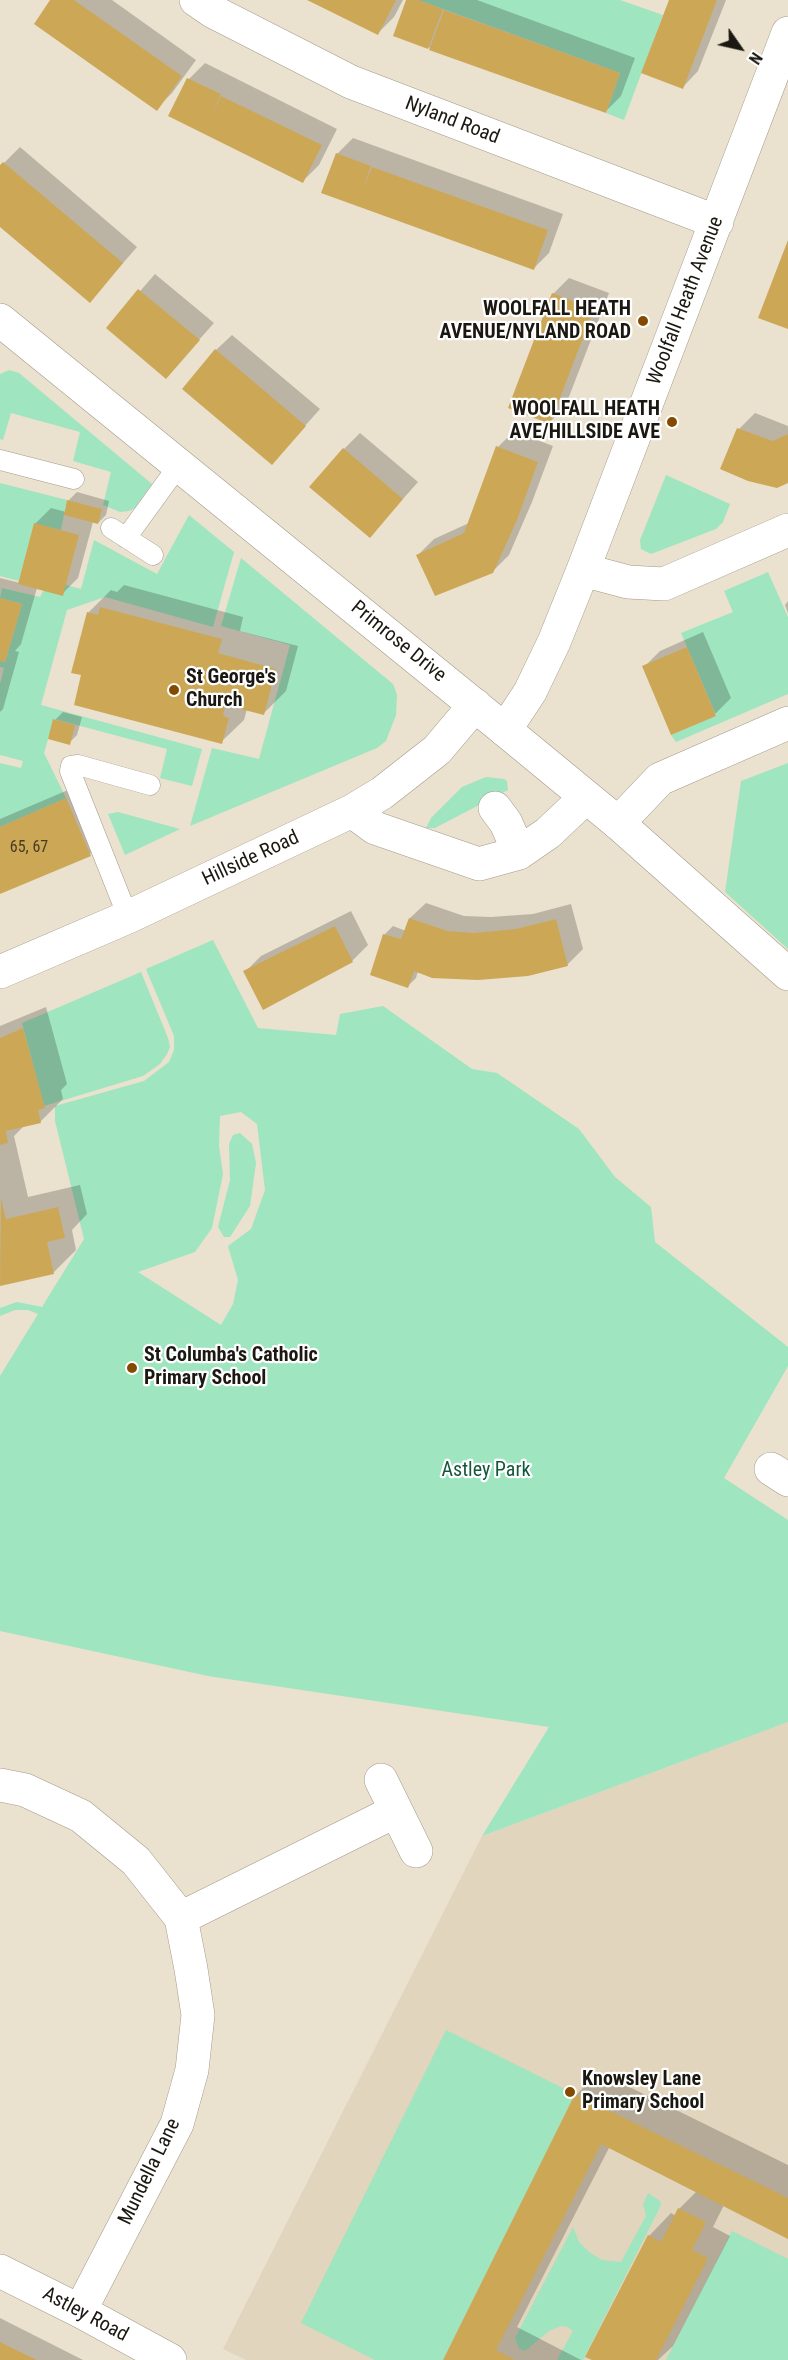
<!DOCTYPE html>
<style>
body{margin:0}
#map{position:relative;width:788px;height:2360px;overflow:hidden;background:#eae1cf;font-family:"Roboto Condensed",sans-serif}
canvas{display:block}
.north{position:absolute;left:710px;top:18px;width:60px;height:60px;-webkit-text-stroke:4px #fff;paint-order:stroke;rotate:124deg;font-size:16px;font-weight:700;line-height:24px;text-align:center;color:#1b1811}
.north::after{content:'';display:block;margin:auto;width:21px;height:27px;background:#1b1811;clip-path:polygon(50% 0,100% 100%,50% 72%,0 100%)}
</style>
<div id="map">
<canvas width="788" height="2360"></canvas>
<div class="north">N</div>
</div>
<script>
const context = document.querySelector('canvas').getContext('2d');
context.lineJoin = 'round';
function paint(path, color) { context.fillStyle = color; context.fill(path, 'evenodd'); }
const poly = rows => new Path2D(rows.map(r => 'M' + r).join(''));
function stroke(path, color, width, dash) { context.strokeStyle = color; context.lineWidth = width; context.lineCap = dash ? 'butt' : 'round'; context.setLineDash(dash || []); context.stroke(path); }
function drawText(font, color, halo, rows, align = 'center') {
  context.font = font + ' "Roboto Condensed",sans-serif'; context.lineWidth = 4.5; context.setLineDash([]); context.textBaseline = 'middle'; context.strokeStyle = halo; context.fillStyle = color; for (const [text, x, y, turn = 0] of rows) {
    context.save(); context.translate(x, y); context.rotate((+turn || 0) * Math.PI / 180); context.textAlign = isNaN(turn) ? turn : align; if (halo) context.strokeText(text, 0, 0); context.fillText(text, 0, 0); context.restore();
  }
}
paint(poly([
 [788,1722,788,2360,246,2360,223,2349,482,1836]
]), '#e1d5bd');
paint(poly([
 [418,0,620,0,663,15,624,120,606,113,620,73],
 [9,370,19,373,152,484,135,508,129,511,120,512,103,505,111,472,73,461,80,432,11,413,3,440,0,439,0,374],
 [666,475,730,504,723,522,716,529,651,554,641,549,640,540],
 [0,483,67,500,61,530,34,524,19,581,0,576],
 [189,515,234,552,213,627,105,597,67,610,41,705,202,749,192,786,160,778,167,749,54,719,44,753,66,798,0,827,0,763,21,768,23,761,0,755,0,684,4,668,0,667,0,661,5,662,22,604,0,598,2,588,40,597,43,591,66,585,81,589,94,540,157,574],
 [241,558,393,684,397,695,396,715,386,741,377,748,190,826,212,748,259,759,290,645,221,626],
 [768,572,788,617,788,694,676,742,671,735,716,715,681,633,733,612,724,591],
 [788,763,788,949,725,892,741,781],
 [486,777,504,779,507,781,508,790,435,828,426,828,431,818,462,787],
 [118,812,180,829,125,855,108,814],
 [213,940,258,1028,336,1035,340,1014,383,1006,472,1069,497,1073,579,1129,615,1177,651,1207,655,1242,788,1347,788,1366,724,1478,788,1520,788,1722,482,1836,549,1727,208,1676,0,1631,0,1376,38,1314,28,1310,15,1310,0,1316,0,1308,17,1302,42,1307,84,1239,55,1121,55,1106,144,1081,169,1062,174,1050,174,1036,146,969],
 [241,1112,257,1124,265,1190,251,1229,228,1246,238,1280,233,1304,221,1325,138,1272,195,1252,212,1228,223,1174,219,1146,220,1116],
 [141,972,168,1038,170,1047,167,1054,160,1064,143,1076,44,1106,22,1023],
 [240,1133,252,1144,256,1163,250,1206,230,1237,224,1237,218,1227,230,1180,229,1144,233,1135],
 [446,2030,575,2094,443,2360,375,2360,301,2323],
 [648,2193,660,2201,661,2205,583,2360,557,2360,573,2331,568,2327,561,2326,549,2331,525,2351,519,2348,515,2338,573,2227,579,2242,589,2252,602,2260,621,2262,646,2216,643,2204],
 [732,2231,788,2259,788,2360,666,2360]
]), '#9fe5bf');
paint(poly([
 [52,0,112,0,196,60,172,93,156,109],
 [311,0,403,0,394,17,378,33],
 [408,0,477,0,635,58,621,96,605,112,395,35],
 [670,0,726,0,698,71,683,87],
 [205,63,337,129,319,165,303,181,170,115,189,79],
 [353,138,563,214,549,253,533,269,323,192,337,154],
 [20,147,137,247,90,301,0,224,0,167],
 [155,274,214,323,166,377,108,328],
 [569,278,609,293,565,407,549,423,553,294],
 [232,335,320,409,272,463,216,350],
 [755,413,788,426,788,481,722,468,739,429],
 [514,431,553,446,532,502,509,555,492,572,418,555,434,539,469,523,498,447],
 [360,433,418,482,370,536,344,449],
 [77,492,109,501,106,515,98,523,93,522,78,578,62,594,37,588,21,644,15,651,19,652,3,709,0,712,0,578,20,583,35,524,51,508,66,512,69,500],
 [124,585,243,617,240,631,298,646,286,691,264,713,247,709,244,720,221,742,83,674,88,613,111,590,117,592],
 [788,601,788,613,785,605],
 [703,632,731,698,715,714,672,733,644,667,660,651],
 [63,712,82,717,77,735,69,743,55,720],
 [82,784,106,838,90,854,0,893,0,819],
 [426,903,464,916,491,917,533,914,571,904,583,949,567,965,418,971,416,978,408,986,371,975,385,934,393,926,406,931,410,918],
 [351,911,368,945,352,961,245,972,261,956],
 [46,1007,67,1084,61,1090,63,1099,40,1122,24,1126,14,1136,28,1197,80,1185,87,1214,72,1230,76,1250,54,1272,0,1285,0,1026],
 [599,2072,788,2165,788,2238,724,2205,713,2227,730,2236,673,2346,658,2360,596,2360,649,2236,671,2213,676,2216,679,2209,697,2191,610,2146,517,2327,581,2360,445,2360,576,2095],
 [0,2318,83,2360,0,2360]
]), '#0003');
paint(poly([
 [50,0,74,0,182,76,157,111,34,24],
 [307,0,396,0,378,35],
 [406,0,418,0,443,9,428,49,393,36],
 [669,0,717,0,683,89,641,73],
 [444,10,620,73,606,113,429,50],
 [187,78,221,94,210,118,221,96,322,145,303,183,168,116],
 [336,153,371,166,363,188,372,167,548,230,534,270,321,193],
 [3,162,123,263,90,303,0,227,0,165],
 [788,240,788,329,758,318],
 [138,289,200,340,166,379,106,328],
 [552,293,594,309,550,424,508,408],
 [215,349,306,426,272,465,182,389],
 [737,428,773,441,788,434,788,483,777,488,748,481,720,469],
 [496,446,538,462,517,520,493,573,435,596,416,555,464,533],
 [343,448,403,499,370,538,309,487],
 [67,500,102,509,98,524,64,515],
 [34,523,79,535,63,596,18,584],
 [0,598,22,604,5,662,0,661],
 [100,607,222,639,218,653,276,669,264,715,225,705,223,716,229,718,222,744,74,705,81,675,71,673,87,612,98,615],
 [687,647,716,716,671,735,642,666],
 [53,719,75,725,70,745,48,739],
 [66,798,91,856,0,894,0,827],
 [409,918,448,931,474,933,516,929,556,919,568,966,528,976,478,980,432,978,414,971,408,988,370,975,383,934,401,939],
 [335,926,353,962,263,1010,243,971],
 [23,1028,45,1108,38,1110,41,1123,6,1131,8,1143,0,1145,0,1038],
 [1,1198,6,1219,58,1207,65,1238,47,1242,54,1274,0,1286],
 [575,2094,788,2198,788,2239,601,2144,496,2350,515,2360,443,2360],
 [678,2208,706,2222,692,2250,708,2258,656,2360,592,2360,585,2357,648,2235,661,2242],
 [0,2342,10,2347,37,2360,0,2360]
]), '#cca756');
const service = poly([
 [0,460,74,479],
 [111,528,153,555],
 [126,538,179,465],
 [128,917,70,771,71,766,78,765,150,785]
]);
const minor = poly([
 [196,0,212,11,351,82,717,222],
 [583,570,628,582,664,584,788,530],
 [505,730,530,692,554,642,583,570,788,33],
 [495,808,506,823,519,853],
 [352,811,375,828,479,864,519,853,548,833,586,797],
 [618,823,660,779,788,723],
 [0,972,128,917,352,811,382,793,437,750,475,705],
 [771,1469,788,1480],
 [381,1780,416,1851],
 [0,1785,25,1790,81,1816,136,1861,181,1918,191,1969,198,2015,192,2070,177,2124,80,2311],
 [181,1918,396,1811],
 [0,2271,80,2311,170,2360]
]);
const tertiary = poly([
 [0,320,505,730,618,823,788,974]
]);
stroke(service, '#a29a89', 21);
stroke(minor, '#a29a89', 34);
stroke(tertiary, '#a29a89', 34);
stroke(service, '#fff', 20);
stroke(minor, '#fff', 33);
stroke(tertiary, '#fff', 33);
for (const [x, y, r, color] of [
 [643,321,6,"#844b00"],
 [672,422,6,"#844b00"],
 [174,690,6,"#844b00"],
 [132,1368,6,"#844b00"],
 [570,2092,6,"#844b00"]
]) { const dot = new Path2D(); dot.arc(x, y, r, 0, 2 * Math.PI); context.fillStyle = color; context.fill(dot); stroke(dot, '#fff', 2); }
drawText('16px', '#473c22', null, [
 ["65, 67",29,848]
]);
drawText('20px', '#1b1811', '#fff', [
 ["Nyland Road",452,121,21],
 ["Woolfall Heath Avenue",686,301,-69],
 ["Primrose Drive",398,642,39],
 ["Hillside Road",251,859,-25],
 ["Mundella Lane",150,2172,-64],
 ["Astley Road",85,2315,28]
]);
drawText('bold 20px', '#1b1811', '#fff', [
 ["WOOLFALL HEATH",631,310,"right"],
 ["AVENUE/NYLAND ROAD",631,333,"right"],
 ["WOOLFALL HEATH",660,410,"right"],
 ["AVE/HILLSIDE AVE",660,433,"right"],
 ["St George's",186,678],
 ["Church",186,701],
 ["St Columba's Catholic",144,1356],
 ["Primary School",144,1379],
 ["Knowsley Lane",582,2080],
 ["Primary School",582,2103]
], 'left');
drawText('20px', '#14583b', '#fff', [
 ["Astley Park",486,1471]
]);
</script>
